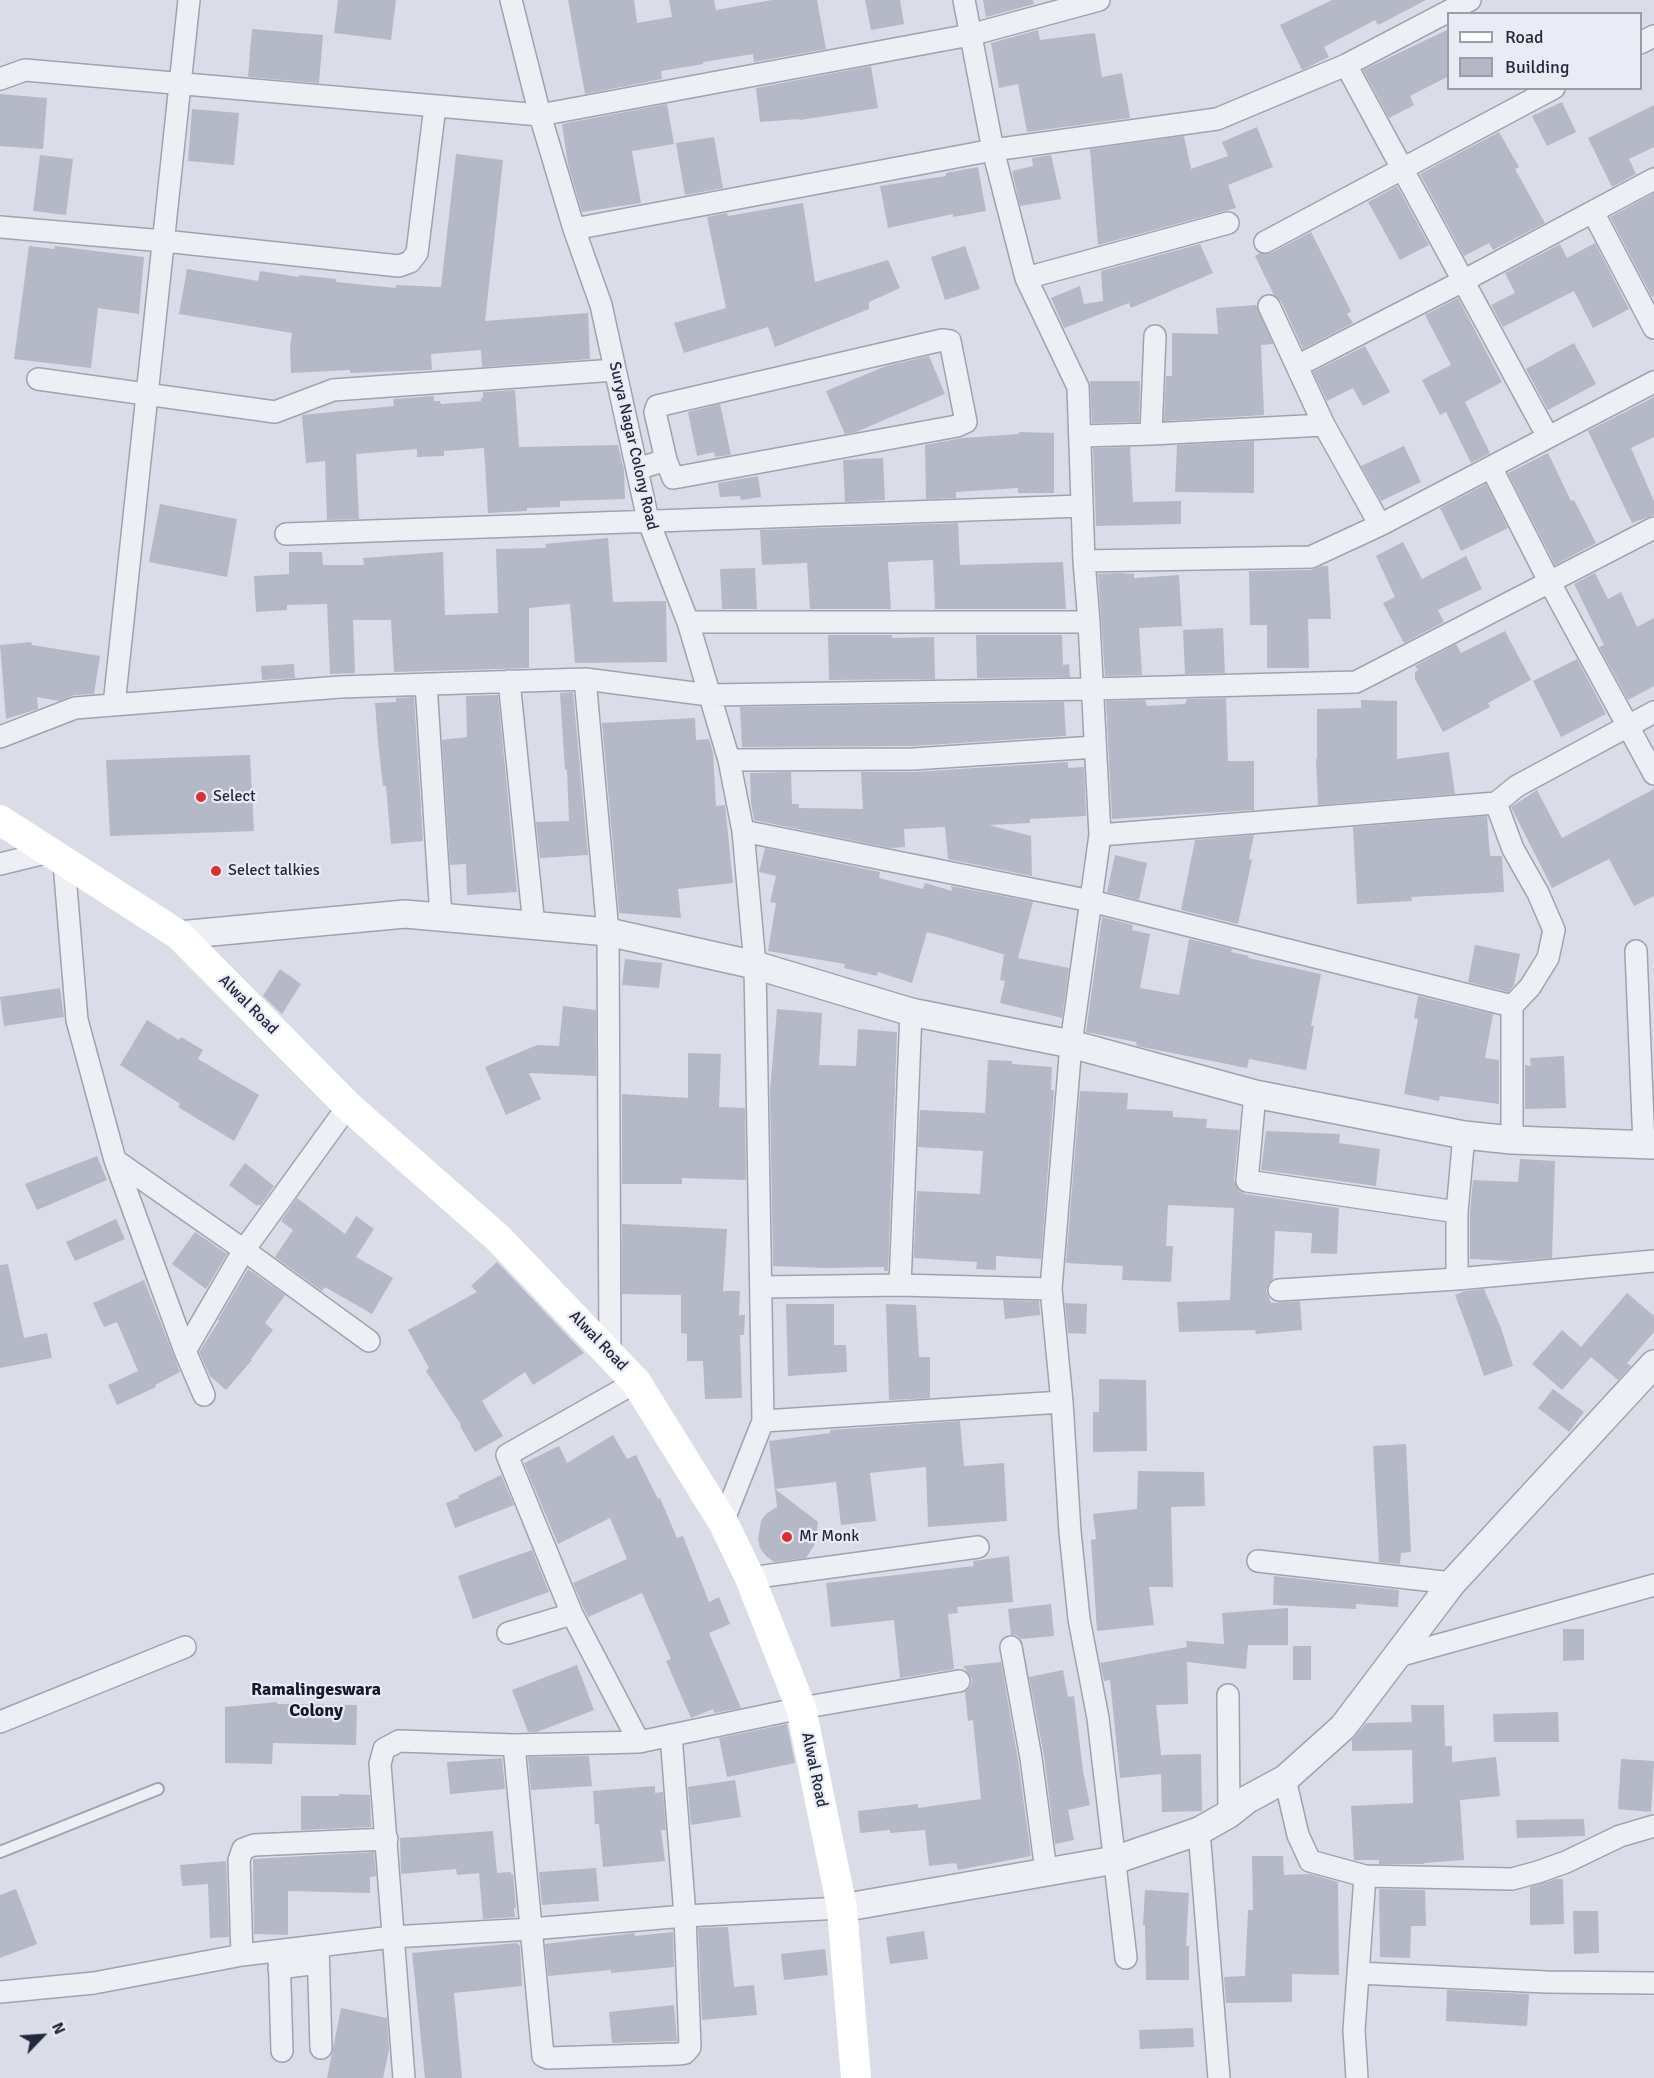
<!DOCTYPE html>
<style>
body{margin:0}
#map{position:relative;width:1654px;height:2078px;overflow:hidden;background:#dadde7;font-family:Signika,sans-serif}
canvas{display:block}
.legend{position:absolute;left:1447px;top:12px;width:195px;height:78px;box-sizing:border-box;background:#e9ecf4;border:2px solid #9a9eab;margin:0;padding:8px 10px;list-style:none;font-size:18px;color:#23293e}
.legend li{display:flex;align-items:center;gap:12px;height:30px}
.legend b{width:30px;border:2px solid #9a9eab}
.north{position:absolute;left:12px;top:2006px;width:60px;height:60px;-webkit-text-stroke:4px #e9ecf4;paint-order:stroke;rotate:65deg;font-size:16px;font-weight:700;line-height:24px;text-align:center;color:#23293e}
.north::after{content:'';display:block;margin:auto;width:21px;height:27px;background:#23293e;clip-path:polygon(50% 0,100% 100%,50% 72%,0 100%)}
</style>
<div id="map">
<canvas width="1654" height="2078"></canvas>
<ul class="legend">
<li><b style="height:8px;background:#fff"></b>Road</li>
<li><b style="height:16px;background:#b4b8c7"></b>Building</li>
</ul>
<div class="north">N</div>
</div>
<script>
const context = document.querySelector('canvas').getContext('2d');
context.lineJoin = 'round';
function paint(path, color) { context.fillStyle = color; context.fill(path, 'evenodd'); }
const poly = rows => new Path2D(rows.map(r => 'M' + r).join(''));
function stroke(path, color, width, dash) { context.strokeStyle = color; context.lineWidth = width; context.lineCap = dash ? 'butt' : 'round'; context.setLineDash(dash || []); context.stroke(path); }
function drawText(font, color, halo, rows, align = 'center') {
  context.font = font + ' Signika,sans-serif'; context.lineWidth = 4.5; context.setLineDash([]); context.textBaseline = 'middle'; context.strokeStyle = halo; context.fillStyle = color; for (const [text, x, y, turn = 0] of rows) {
    context.save(); context.translate(x, y); context.rotate((+turn || 0) * Math.PI / 180); context.textAlign = isNaN(turn) ? turn : align; if (halo) context.strokeText(text, 0, 0); context.fillText(text, 0, 0); context.restore();
  }
}
paint(poly([
 [338,0,396,0,391,40,334,33],
 [568,0,634,0,637,23,672,17,669,0,714,0,716,10,772,0,817,0,826,49,754,62,753,54,703,62,703,64,661,71,662,79,585,94],
 [865,0,900,0,904,24,871,30],
 [983,0,1033,0,1034,4,986,17],
 [1332,0,1426,0,1378,25,1375,20,1324,47,1329,57,1302,70,1280,25],
 [252,29,323,35,319,83,248,77],
 [1449,29,1449,76,1410,96,1414,105,1389,118,1363,70],
 [1038,30,1040,40,1095,33,1102,77,1122,73,1130,118,1027,132,1018,84,999,88,991,43],
 [871,66,878,108,800,120,799,119,760,122,756,88],
 [0,94,47,98,43,149,0,146],
 [1562,102,1576,132,1547,146,1532,116],
 [667,104,674,144,632,151,641,203,582,212,568,165,562,124],
 [1654,105,1654,147,1629,159,1636,174,1612,187,1588,138],
 [192,109,239,113,234,165,188,161],
 [1257,127,1273,167,1228,185,1236,208,1098,245,1090,149,1184,136,1191,169,1228,156,1222,142],
 [1499,132,1519,167,1515,169,1545,223,1493,250,1489,243,1464,256,1420,174],
 [714,137,723,188,685,195,676,143],
 [456,154,503,160,485,321,588,313,590,359,482,367,481,350,431,354,432,370,350,373,350,370,291,373,290,347,292,333,179,314,187,269,258,281,260,271,299,277,299,275,336,279,336,282,396,288,396,285,441,287],
 [40,155,73,159,66,215,33,211],
 [1051,155,1061,199,1020,206,1012,171,1033,166,1032,158],
 [978,167,986,211,953,217,953,214,888,228,880,186,946,176,946,173],
 [1397,186,1429,245,1400,260,1368,202],
 [1654,193,1654,296,1652,297,1610,217],
 [803,203,815,282,888,260,900,288,869,302,869,309,775,347,768,327,684,353,674,323,726,308,707,217,727,213,728,216],
 [1589,231,1629,309,1593,328,1574,291,1503,327,1491,305,1515,293,1505,273,1560,244,1567,258,1595,243],
 [1311,232,1351,311,1347,314,1353,323,1303,349,1281,301,1274,295,1255,256,1260,253,1271,253],
 [1200,244,1213,273,1131,308,1129,303,1064,328,1051,298,1080,286,1084,304,1103,301,1101,271],
 [29,246,54,249,55,246,144,257,139,314,98,308,91,368,14,359],
 [965,246,980,289,945,300,931,257],
 [1458,298,1502,382,1465,402,1490,453,1471,463,1446,412,1440,415,1422,380,1451,365,1425,315],
 [1256,305,1273,344,1261,345,1264,415,1164,421,1166,376,1172,376,1172,333,1218,334,1216,308],
 [1574,343,1596,384,1548,410,1526,369],
 [1365,346,1390,392,1363,406,1353,388,1327,401,1313,372],
 [929,356,945,394,856,432,845,434,826,391,886,366],
 [1090,381,1140,381,1139,422,1092,423],
 [515,390,519,447,618,445,624,470,625,499,560,501,560,507,527,508,527,511,488,513,484,448,444,451,444,456,417,457,417,449,356,454,359,519,327,520,325,461,306,463,302,415,394,406,393,399,434,396,434,401,440,401,441,404,481,401,481,398,483,398,483,392],
 [1654,397,1654,437,1631,448,1654,501,1654,515,1632,523,1588,431],
 [720,404,731,455,715,457,714,452,697,456,688,412],
 [1019,432,1054,433,1054,493,1018,493,1018,488,956,492,956,498,926,499,925,445,962,438,1019,434],
 [1254,441,1254,493,1175,492,1177,445],
 [1404,446,1421,482,1381,501,1361,466],
 [1130,447,1133,502,1181,501,1181,524,1096,526,1093,448],
 [1548,453,1571,501,1574,500,1596,543,1555,565,1508,473],
 [883,458,885,500,845,502,843,460],
 [758,476,761,497,741,500,740,496,720,497,718,483],
 [1486,484,1508,528,1461,551,1440,508],
 [160,504,237,519,227,577,149,562],
 [958,523,960,565,1063,562,1066,609,935,609,933,560,888,562,891,609,810,609,807,563,762,565,760,530],
 [608,538,613,602,666,601,667,662,575,663,570,604,529,608,529,668,394,672,391,620,353,620,355,673,330,674,327,604,287,605,287,610,256,612,254,576,289,574,289,552,322,552,323,565,364,565,363,558,443,552,445,615,498,613,496,549,546,548,545,544],
 [1403,542,1422,579,1466,556,1482,589,1438,610,1444,622,1404,643,1383,603,1395,597,1376,556],
 [1322,566,1328,566,1331,619,1308,619,1309,668,1267,668,1267,625,1250,625,1249,571,1311,570],
 [755,568,757,609,722,609,720,569],
 [1120,573,1134,574,1134,578,1179,575,1182,626,1139,628,1142,675,1105,676,1098,574],
 [1595,573,1608,599,1621,592,1637,627,1654,618,1654,686,1628,700,1599,647,1604,645,1574,584],
 [1223,628,1225,673,1185,674,1183,630],
 [1505,631,1531,680,1488,703,1490,707,1443,732,1415,679,1415,672,1418,670,1415,666,1456,644,1461,653],
 [828,635,892,635,892,638,934,637,935,679,829,680],
 [976,635,1062,635,1063,665,1069,664,1070,677,977,678],
 [31,642,32,645,100,656,94,694,74,695,59,701,37,697,38,709,6,719,0,645],
 [1577,659,1606,714,1561,737,1533,681],
 [294,664,295,678,262,680,261,666],
 [573,692,588,855,540,858,536,822,569,821,567,770,565,770,560,693],
 [498,695,517,892,467,895,466,864,450,865,442,740,467,737,466,696],
 [414,697,423,841,391,844,386,786,383,786,378,741,375,703,396,702,396,698],
 [1226,698,1228,761,1254,761,1254,810,1112,819,1106,701,1145,700,1147,706,1185,704,1187,699],
 [1361,700,1397,701,1397,759,1449,752,1455,794,1318,805,1316,759,1317,759,1317,709,1361,708],
 [1064,702,1066,736,913,746,742,747,740,707],
 [695,718,696,740,709,739,713,752,716,806,725,805,733,883,678,889,681,918,619,913,602,723],
 [250,755,254,831,110,836,106,760],
 [1068,762,1068,768,1084,767,1086,816,1030,819,1030,823,989,825,1031,836,1032,876,948,859,945,827,904,829,905,847,890,848,754,820,751,803,750,773,791,772,792,804,799,804,799,808,863,809,861,772,914,772],
 [1654,789,1654,896,1634,906,1609,859,1552,888,1511,807,1537,790,1562,838],
 [1487,816,1490,856,1502,856,1504,892,1411,897,1412,901,1357,904,1353,827],
 [1254,835,1249,859,1252,860,1238,924,1181,910,1195,840],
 [765,848,880,872,879,878,923,889,925,883,952,891,951,886,1033,902,1018,958,1069,968,1062,1018,1000,1003,1005,981,1000,980,1004,955,1009,956,943,936,927,932,912,983,878,972,877,976,844,968,845,964,768,951,776,903,770,902,776,876,759,872],
 [1115,855,1147,863,1139,900,1107,892],
 [1102,917,1133,925,1132,930,1150,934,1140,988,1179,995,1189,939,1232,949,1231,952,1249,956,1248,958,1321,974,1311,1026,1314,1026,1306,1070,1249,1059,1247,1068,1137,1046,1136,1042,1086,1032],
 [1475,945,1520,954,1514,985,1508,992,1468,982],
 [625,959,662,963,659,988,622,985],
 [280,969,301,984,282,1014,263,996],
 [60,988,64,1017,4,1026,0,997],
 [1418,996,1493,1014,1485,1058,1499,1060,1499,1104,1440,1096,1439,1101,1404,1094,1418,1019,1414,1018],
 [563,1006,596,1010,596,1076,529,1073,541,1099,506,1115,485,1067,537,1045,559,1046],
 [777,1009,822,1013,819,1065,856,1066,858,1029,897,1032,888,1271,884,1271,884,1267,826,1268,773,1266,770,1090],
 [147,1020,179,1040,181,1037,203,1050,198,1059,259,1095,234,1141,178,1107,180,1104,120,1065],
 [688,1053,721,1054,719,1107,745,1108,746,1180,682,1178,682,1184,622,1184,622,1094,688,1098],
 [1564,1056,1566,1108,1525,1109,1525,1065,1531,1066,1530,1058],
 [988,1060,1012,1061,1012,1064,1052,1067,1051,1090,1054,1090,1041,1259,996,1256,996,1270,976,1269,977,1262,914,1258,913,1272,917,1191,980,1194,983,1151,918,1147,920,1110,985,1113],
 [1080,1091,1128,1093,1127,1109,1173,1111,1173,1117,1207,1119,1206,1128,1239,1130,1234,1180,1239,1191,1245,1194,1339,1208,1337,1254,1311,1253,1312,1233,1275,1231,1273,1279,1268,1284,1266,1291,1271,1303,1300,1301,1302,1330,1256,1334,1255,1330,1179,1332,1177,1302,1230,1300,1234,1208,1168,1205,1166,1246,1173,1246,1171,1282,1122,1280,1123,1266,1066,1263],
 [1266,1131,1340,1134,1339,1143,1380,1149,1376,1186,1261,1170],
 [97,1156,107,1180,37,1210,25,1184],
 [1520,1159,1555,1161,1552,1258,1513,1261,1470,1259,1470,1213,1473,1180,1518,1182],
 [245,1163,274,1186,260,1206,258,1204,257,1206,229,1185],
 [297,1198,345,1234,356,1216,374,1229,356,1257,393,1278,372,1314,325,1287,322,1291,275,1257,293,1230,281,1221],
 [116,1219,125,1239,75,1261,66,1242],
 [622,1224,727,1229,723,1291,740,1291,739,1315,745,1315,744,1335,740,1335,742,1398,705,1399,703,1361,687,1361,687,1334,681,1333,681,1295,622,1294],
 [195,1232,227,1254,206,1289,172,1264],
 [497,1262,584,1353,533,1385,525,1372,482,1401,503,1436,475,1452,460,1426,461,1425,426,1371,429,1368,408,1330,477,1292,471,1286],
 [8,1264,24,1338,47,1333,52,1358,0,1368,0,1265],
 [248,1269,285,1295,265,1323,273,1330,251,1359,252,1360,226,1390,210,1376,199,1352,219,1321,218,1320],
 [144,1280,180,1372,155,1385,156,1387,117,1405,108,1385,138,1371,117,1322,104,1327,93,1303],
 [1484,1289,1501,1328,1513,1366,1484,1376,1470,1335,1455,1295,1465,1291],
 [1627,1293,1654,1316,1654,1332,1627,1363,1631,1366,1618,1380,1591,1357,1562,1390,1532,1364,1562,1330,1581,1347],
 [1003,1300,1039,1301,1040,1315,1005,1319],
 [1065,1303,1087,1304,1086,1334,1068,1333],
 [786,1304,834,1304,834,1345,846,1345,847,1372,788,1376],
 [886,1304,916,1305,919,1357,930,1357,930,1398,889,1400],
 [1099,1379,1146,1380,1147,1451,1093,1452,1093,1412,1099,1412],
 [1553,1389,1584,1412,1569,1432,1538,1408],
 [960,1421,964,1466,1004,1463,1007,1521,928,1527,926,1467,870,1473,876,1521,841,1525,836,1482,775,1489,818,1522,815,1544,806,1558,774,1562,766,1556,760,1548,758,1539,761,1521,766,1514,777,1507,769,1441,830,1433,830,1430],
 [613,1435,627,1459,636,1455,658,1499,660,1498,677,1538,683,1536,709,1602,719,1597,730,1624,709,1633,741,1708,714,1713,713,1709,691,1718,666,1661,671,1659,642,1593,588,1617,584,1609,573,1583,627,1559,610,1518,558,1544,524,1463,559,1446,567,1463],
 [1406,1444,1411,1552,1401,1553,1400,1564,1379,1562,1373,1446],
 [1138,1471,1204,1472,1205,1506,1171,1507,1173,1587,1149,1587,1154,1625,1097,1631,1091,1540,1096,1539,1093,1514,1137,1509],
 [501,1475,514,1505,455,1528,446,1503,459,1498,458,1496],
 [532,1550,549,1592,473,1619,458,1576],
 [1009,1556,1013,1602,957,1607,958,1613,948,1614,954,1669,900,1678,894,1620,831,1627,826,1583,974,1566,973,1561],
 [1274,1576,1399,1590,1398,1607,1356,1604,1356,1609,1273,1605],
 [1051,1604,1054,1636,1021,1639,1016,1635,1011,1635,1008,1609],
 [1288,1608,1288,1645,1248,1645,1246,1669,1187,1662,1188,1704,1156,1705,1161,1755,1201,1754,1202,1811,1162,1812,1161,1774,1120,1778,1110,1680,1104,1681,1100,1663,1187,1647,1186,1641,1224,1644,1222,1613],
 [1563,1629,1584,1629,1584,1660,1563,1661],
 [1293,1646,1311,1646,1311,1680,1293,1680],
 [1001,1662,1018,1760,1031,1856,958,1870,956,1863,929,1866,925,1830,890,1833,890,1830,860,1833,858,1811,918,1804,918,1808,981,1799,973,1720,968,1721,965,1692,971,1686,972,1679,963,1666],
 [577,1665,594,1710,537,1732,528,1732,512,1690],
 [1063,1670,1068,1697,1074,1696,1083,1771,1090,1805,1068,1810,1074,1840,1055,1844,1044,1756,1029,1677],
 [277,1702,277,1704,357,1705,356,1745,273,1743,272,1764,225,1763,225,1707],
 [1411,1705,1444,1705,1445,1746,1452,1746,1452,1762,1496,1757,1500,1796,1460,1800,1464,1860,1424,1863,1424,1864,1379,1864,1379,1860,1354,1860,1351,1806,1413,1803,1412,1750,1352,1751,1352,1740,1366,1723,1412,1722],
 [1558,1712,1559,1742,1494,1742,1493,1714],
 [787,1724,795,1763,727,1777,719,1738],
 [589,1756,592,1786,531,1790,528,1757],
 [502,1758,505,1789,450,1794,447,1762],
 [1621,1759,1654,1761,1651,1812,1618,1809],
 [735,1780,741,1817,691,1825,688,1787],
 [655,1786,655,1793,663,1792,666,1830,661,1830,665,1861,603,1867,599,1824,595,1824,593,1791],
 [339,1794,370,1795,371,1827,301,1830,301,1796,339,1796],
 [1584,1819,1585,1836,1517,1838,1516,1820],
 [493,1831,497,1873,511,1872,511,1874,513,1874,516,1908,514,1908,515,1917,483,1919,479,1873,457,1875,456,1869,401,1874,400,1838],
 [374,1852,376,1876,370,1877,370,1893,288,1891,288,1935,254,1934,253,1859],
 [1252,1856,1283,1856,1284,1875,1310,1874,1338,1882,1339,1975,1292,1974,1292,2002,1226,2003,1224,1977,1245,1976,1248,1910,1253,1910],
 [226,1861,229,1937,210,1938,208,1884,182,1886,180,1865],
 [596,1868,599,1901,542,1905,539,1872],
 [1556,1879,1563,1879,1564,1924,1530,1925,1530,1887],
 [16,1889,37,1944,0,1958,0,1895],
 [1379,1889,1425,1890,1426,1926,1411,1926,1410,1958,1380,1957],
 [1145,1890,1189,1893,1186,1946,1189,1946,1189,1980,1146,1980,1145,1925,1143,1925],
 [1573,1911,1598,1911,1599,1953,1574,1954],
 [728,1927,734,1987,754,1985,757,2015,702,2020,698,1928],
 [924,1931,928,1959,890,1964,886,1937],
 [673,1932,674,1967,611,1973,611,1970,548,1976,545,1944,634,1933,635,1936],
 [517,1943,520,1946,522,1986,454,1993,462,2078,425,2078,412,1953],
 [825,1949,828,1975,784,1980,781,1954],
 [1447,1990,1529,1994,1527,2026,1446,2021],
 [674,2005,677,2041,612,2043,609,2012],
 [341,2008,387,2018,389,2050,383,2078,327,2078],
 [1193,2028,1194,2047,1140,2049,1139,2030]
]), '#b4b8c7');
const service = poly([
 [0,1852,158,1789]
]);
const minor = poly([
 [511,0,540,115,574,229,601,305,648,520,688,622,729,760,743,831,755,965,763,1421,723,1522],
 [964,0,993,150,1026,278,1078,387,1084,561,1089,622,1100,835,1071,1044,1051,1289,1062,1402,1070,1532,1079,1619,1098,1718,1126,1958],
 [1640,43,1654,36],
 [1346,65,1548,437],
 [0,79,25,70,540,115,970,35,1099,0],
 [1593,212,1654,328],
 [0,227,164,241,399,266,410,262,417,253,435,106],
 [574,229,993,150,1217,119,1346,65,1470,0],
 [1265,242,1554,88],
 [1026,278,1228,223],
 [1269,306,1324,425],
 [1297,366,1463,281,1654,179],
 [38,379,275,412,333,390,615,370],
 [1151,434,1155,336],
 [1080,436,1151,434,1324,425,1380,525],
 [1491,467,1550,583,1654,774],
 [637,469,666,460,655,412,657,406,942,340,950,341,966,422,957,426,679,477,673,478,666,460],
 [286,534,1082,506],
 [1084,561,1311,557,1380,525,1654,382],
 [688,622,1089,622],
 [585,679,608,932,610,1353],
 [509,681,534,926],
 [426,684,441,917],
 [114,705,189,0],
 [0,737,75,708,340,687,585,679,709,695,1092,689,1356,682,1654,528],
 [729,760,913,759,1095,747],
 [743,831,1091,901,1512,1006,1530,987,1548,958,1554,930,1538,893,1513,849,1496,803,1517,786,1654,712],
 [1100,835,1496,803],
 [64,863,77,1020,115,1160,185,1351,204,1395],
 [0,864,49,852],
 [1636,951,1644,1145],
 [1512,1006,1512,1140],
 [1255,1094,1247,1181,1457,1212],
 [115,1160,244,1250,369,1341],
 [1457,1279,1654,1261],
 [900,1285,911,1012],
 [762,1287,900,1285,1051,1289],
 [1279,1290,1457,1279,1457,1212,1464,1135],
 [185,1351,244,1250,348,1106],
 [636,1382,507,1455,572,1614,639,1742],
 [763,1421,1062,1402],
 [1258,1561,1452,1583],
 [750,1578,978,1547],
 [508,1633,572,1614],
 [1011,1647,1031,1758,1046,1871],
 [1395,1657,1654,1585],
 [1228,1695,1229,1814],
 [0,1722,185,1647],
 [514,1745,543,2056,548,2058,678,2054,685,2053,690,2047,685,1916,671,1735],
 [1285,1779,1298,1835,1310,1861,1365,1876,1354,2030,1357,2078],
 [1199,1831,1219,2078],
 [1365,1876,1512,1879,1538,1872,1566,1862,1620,1836,1654,1826],
 [318,1946,321,2048],
 [279,1951,282,2051],
 [242,1955,239,1860,243,1849,254,1845,387,1839],
 [279,1968,318,1963],
 [1358,1973,1546,1982,1654,1983],
 [0,1992,94,1983,242,1955,392,1937,531,1929,685,1916,842,1908],
 [404,2078,380,1764,384,1749,399,1741,514,1745,639,1742,801,1708,959,1681]
]);
const tertiary = poly([
 [179,935,405,914,608,932,755,965,911,1012,1071,1044,1255,1094,1464,1135,1512,1140,1654,1145],
 [842,1908,1115,1860,1199,1831,1229,1814,1248,1799,1285,1779,1343,1727,1452,1583,1654,1364]
]);
stroke(service, '#9fa3b1', 14);
stroke(minor, '#9fa3b1', 24);
stroke(tertiary, '#9fa3b1', 30);
stroke(service, '#edeff5', 10);
stroke(minor, '#edeff5', 21);
stroke(tertiary, '#edeff5', 27);
stroke(poly([
 [0,820,179,935,348,1106,498,1238,636,1382,723,1522,750,1578,801,1708,842,1908,856,2078]
]), '#fff', 30);
for (const [x, y, r, color] of [
 [201,797,6,"#da3031"],
 [216,871,6,"#da3031"],
 [787,1537,6,"#da3031"]
]) { const dot = new Path2D(); dot.arc(x, y, r, 0, 2 * Math.PI); context.fillStyle = color; context.fill(dot); stroke(dot, '#e9ecf4', 2); }
drawText('16px', '#23293e', '#e9ecf4', [
 ["Surya Nagar Colony Road",633,446,77],
 ["Alwal Road",248,1005,45],
 ["Alwal Road",598,1341,46],
 ["Alwal Road",814,1770,78]
]);
drawText('16px', '#23293e', '#e9ecf4', [
 ["Select",213,797],
 ["Select talkies",228,871],
 ["Mr Monk",799,1537]
], 'left');
drawText('bold 18px', '#161a2e', '#e9ecf4', [
 ["Ramalingeswara",316,1690],
 ["Colony",316,1711]
]);
</script>
